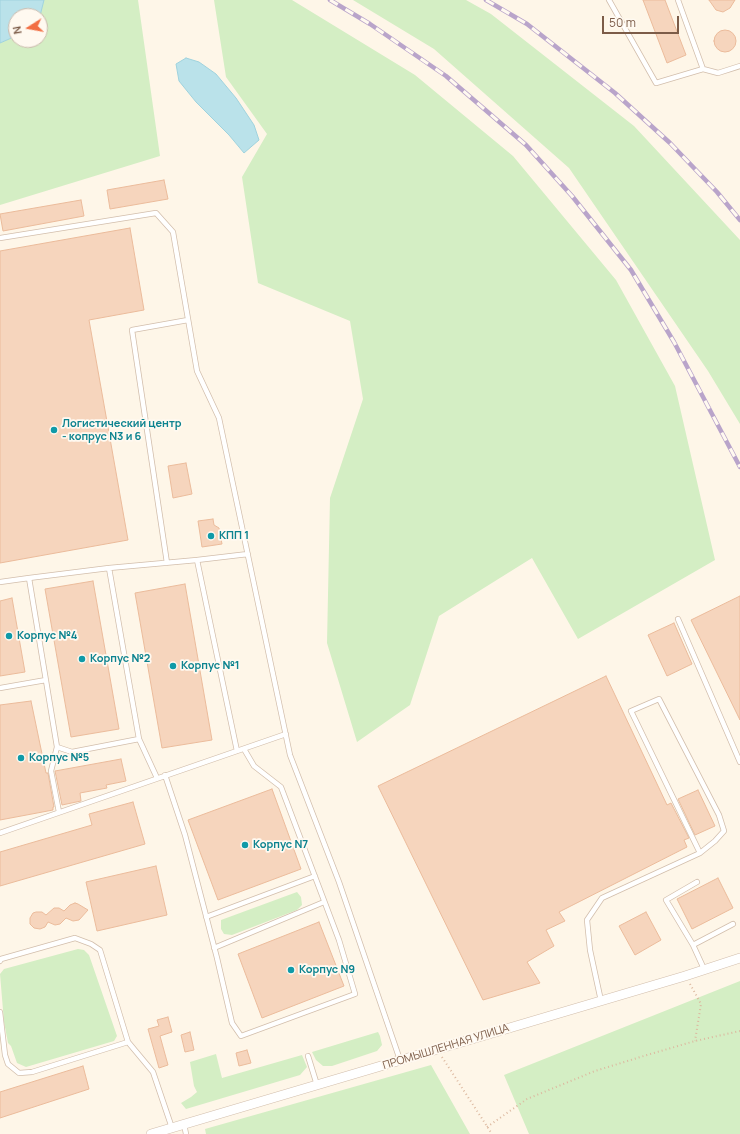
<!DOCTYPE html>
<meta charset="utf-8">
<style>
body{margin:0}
#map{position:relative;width:740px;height:1134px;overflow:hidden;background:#fef6e8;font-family:Manrope,sans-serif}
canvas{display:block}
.north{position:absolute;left:8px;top:8px;width:40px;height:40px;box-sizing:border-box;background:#fff9f0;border:1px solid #cbbaad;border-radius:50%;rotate:259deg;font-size:11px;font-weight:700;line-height:16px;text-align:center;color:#7c5c48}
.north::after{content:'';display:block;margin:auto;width:14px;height:18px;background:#f26e43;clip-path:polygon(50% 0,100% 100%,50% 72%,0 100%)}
.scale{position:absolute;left:602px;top:16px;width:77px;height:18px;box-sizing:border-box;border:2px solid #7c5c48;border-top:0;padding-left:5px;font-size:12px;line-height:14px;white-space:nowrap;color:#7c5c48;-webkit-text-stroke:3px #fff9f0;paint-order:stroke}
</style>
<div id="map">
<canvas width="740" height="1134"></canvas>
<div class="north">N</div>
<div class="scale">50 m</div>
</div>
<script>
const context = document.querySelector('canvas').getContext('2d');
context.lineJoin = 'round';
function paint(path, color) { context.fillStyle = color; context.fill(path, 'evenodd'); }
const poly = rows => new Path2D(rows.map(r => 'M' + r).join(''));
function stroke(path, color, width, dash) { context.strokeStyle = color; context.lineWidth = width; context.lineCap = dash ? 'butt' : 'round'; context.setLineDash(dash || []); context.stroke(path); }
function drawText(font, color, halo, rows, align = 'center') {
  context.font = font + ' Manrope,sans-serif'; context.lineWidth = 3.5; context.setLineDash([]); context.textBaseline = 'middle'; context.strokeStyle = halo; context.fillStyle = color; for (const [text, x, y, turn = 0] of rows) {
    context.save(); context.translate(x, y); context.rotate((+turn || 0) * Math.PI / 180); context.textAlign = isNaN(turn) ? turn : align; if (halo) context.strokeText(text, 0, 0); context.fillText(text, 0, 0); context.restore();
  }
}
paint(poly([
 [44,0,138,0,160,156,0,205,0,43,16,36,16,40,40,40,40,16],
 [214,0,292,0,415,75,513,156,616,280,675,386,715,560,578,639,532,558,439,616,410,705,357,742,327,643,330,498,363,399,350,321,258,283,242,177,267,134,226,77],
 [353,0,466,0,491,14,634,126,740,240,740,424,708,371,569,168,434,49],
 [297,892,301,897,302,905,297,910,232,935,224,934,221,929,221,920],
 [78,949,84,950,89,955,117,1036,114,1041,26,1067,17,1063,11,1046,8,1043,4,1022,0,974,4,969],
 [740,981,740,1134,529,1134,504,1075],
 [378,1032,380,1036,382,1045,377,1051,332,1066,323,1066,316,1060,312,1052],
 [216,1054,222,1078,302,1055,307,1067,300,1075,186,1109,181,1103,191,1097,197,1092,194,1086,190,1062],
 [431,1065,470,1134,206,1134,205,1129]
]), '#d4eec4');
const water = poly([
 [0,0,44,0,40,16,16,16,16,36,0,43,0,0],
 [186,58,199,62,216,74,236,98,254,125,259,140,244,153,229,135,196,102,179,81,176,64,186,58]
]);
paint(water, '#bae2ea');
stroke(water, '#9fd2dd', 1);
const building = poly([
 [643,0,665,0,686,55,667,63,643,0],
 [709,0,735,0,730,8,723,12,716,10,709,0],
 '714 41a11 11 0 1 1 22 0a11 11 0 1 1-22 0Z',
 [164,180,168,199,110,209,107,190,164,180],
 [81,200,84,216,3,231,0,214,81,200],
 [130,228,144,310,89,320,128,540,0,563,0,251,130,228],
 [186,463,192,494,173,498,168,466,186,463],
 [213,519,214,525,219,528,222,544,202,547,198,521,213,519],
 [93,581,119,729,71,737,45,589,93,581],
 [185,584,212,740,162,748,135,593,185,584],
 [740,596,740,720,691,620,740,596],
 [12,598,25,672,0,676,0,601,12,598],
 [674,623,692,664,667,676,648,635,674,623],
 [606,676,667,805,671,803,689,838,684,840,687,847,559,912,565,921,546,930,554,946,527,962,540,983,483,1000,378,786,606,676],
 [31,701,46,773,48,773,54,807,53,807,53,810,0,820,0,705,31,701],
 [121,759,126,781,106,785,107,788,80,793,81,801,62,805,55,771,121,759],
 [272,789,301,869,218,900,188,820,272,789],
 [698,790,715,826,695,835,678,799,698,790],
 [133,802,145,844,0,886,0,852,92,825,89,814,133,802],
 [156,866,167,915,97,931,86,882,156,866],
 [718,878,733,908,692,929,677,899,718,878],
 [75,903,78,904,88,910,79,920,73,921,66,918,60,924,55,925,48,922,45,927,40,929,34,928,30,924,30,918,33,913,36,912,42,912,46,915,54,908,59,908,64,911,70,905,75,903],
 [646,912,661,940,635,955,619,926,646,912],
 [319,922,344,986,262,1018,238,954,319,922],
 [168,1017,172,1032,160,1036,168,1065,159,1068,148,1029,159,1026,157,1020,168,1017],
 [190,1032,194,1050,185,1052,181,1035,190,1032],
 [247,1050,251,1063,239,1066,236,1053,247,1050],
 [83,1066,89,1089,0,1118,0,1092,83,1066]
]);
paint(building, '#f6d5bd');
stroke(building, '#ebbb9b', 1);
const lane = poly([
 [609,0,656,83,703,69,718,73,740,66],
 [678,0,703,69],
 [0,238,156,213,173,232,197,371,219,418,290,755,339,882,400,1060],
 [167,563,132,330,188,320],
 [109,568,29,578,57,747,72,752,139,739],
 [0,582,29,578],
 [678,619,740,762],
 [0,688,46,680],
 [57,747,51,771,59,812],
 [237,751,197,560,248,554],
 [165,775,185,835,217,958,232,1023,241,1036,355,994,339,940,281,787,254,766,244,749],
 [157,778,139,739,109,568,197,560],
 [0,833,286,734],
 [697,882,666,900,693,945,704,969],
 [206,917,315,876],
 [693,945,733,924],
 [214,948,324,902],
 [0,961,1,959,75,938,91,944,100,950,128,1042,153,1072,172,1128],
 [601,1001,590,950,587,920,602,898,700,853,631,711,659,699,719,815,724,831,715,841,700,853],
 [0,1012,5,1055,8,1064,19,1073,32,1072,128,1042],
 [308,1056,317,1085],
 [184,1124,186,1134]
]);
const street = poly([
 [151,1134,685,976,740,958]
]);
stroke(lane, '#d2beac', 6);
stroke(street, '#d2beac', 10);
stroke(poly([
 [690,984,701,1004,695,1041],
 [442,1057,492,1134],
 [487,1127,527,1099,595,1071,647,1055,695,1041,740,1031]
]), '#dcb89f', 2, [1, 3]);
stroke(lane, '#fff', 4.5);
stroke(street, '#fff', 9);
const rail = poly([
 [330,0,370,24,446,76,526,145,572,196,631,270,674,342,740,467],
 [486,0,527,24,615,93,670,143,717,192,740,220]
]);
stroke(rail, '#b9a4ca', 4.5);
stroke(rail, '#fff9f0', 3, [9]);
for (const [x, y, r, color] of [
 [54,430,4,"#0f9aa8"],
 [211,536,4,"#0f9aa8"],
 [9,636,4,"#0f9aa8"],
 [82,659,4,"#0f9aa8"],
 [173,666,4,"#0f9aa8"],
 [21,758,4,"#0f9aa8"],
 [245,845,4,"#0f9aa8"],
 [291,970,4,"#0f9aa8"]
]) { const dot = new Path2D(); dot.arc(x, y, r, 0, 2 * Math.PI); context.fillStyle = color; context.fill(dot); stroke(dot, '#fff9f0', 1.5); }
drawText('bold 11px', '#0d838f', '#fff9f0', [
 ["Логистический центр",62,424],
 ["- копрус N3 и 6",62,437],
 ["КПП 1",219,536],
 ["Корпус №4",17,636],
 ["Корпус №2",90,659],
 ["Корпус №1",181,666],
 ["Корпус №5",29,758],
 ["Корпус N7",253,845],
 ["Корпус N9",299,970]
], 'left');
drawText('11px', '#7c5c48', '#fff9f0', [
 ["ПРОМЫШЛЕННАЯ УЛИЦА",446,1047,-17]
]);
</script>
